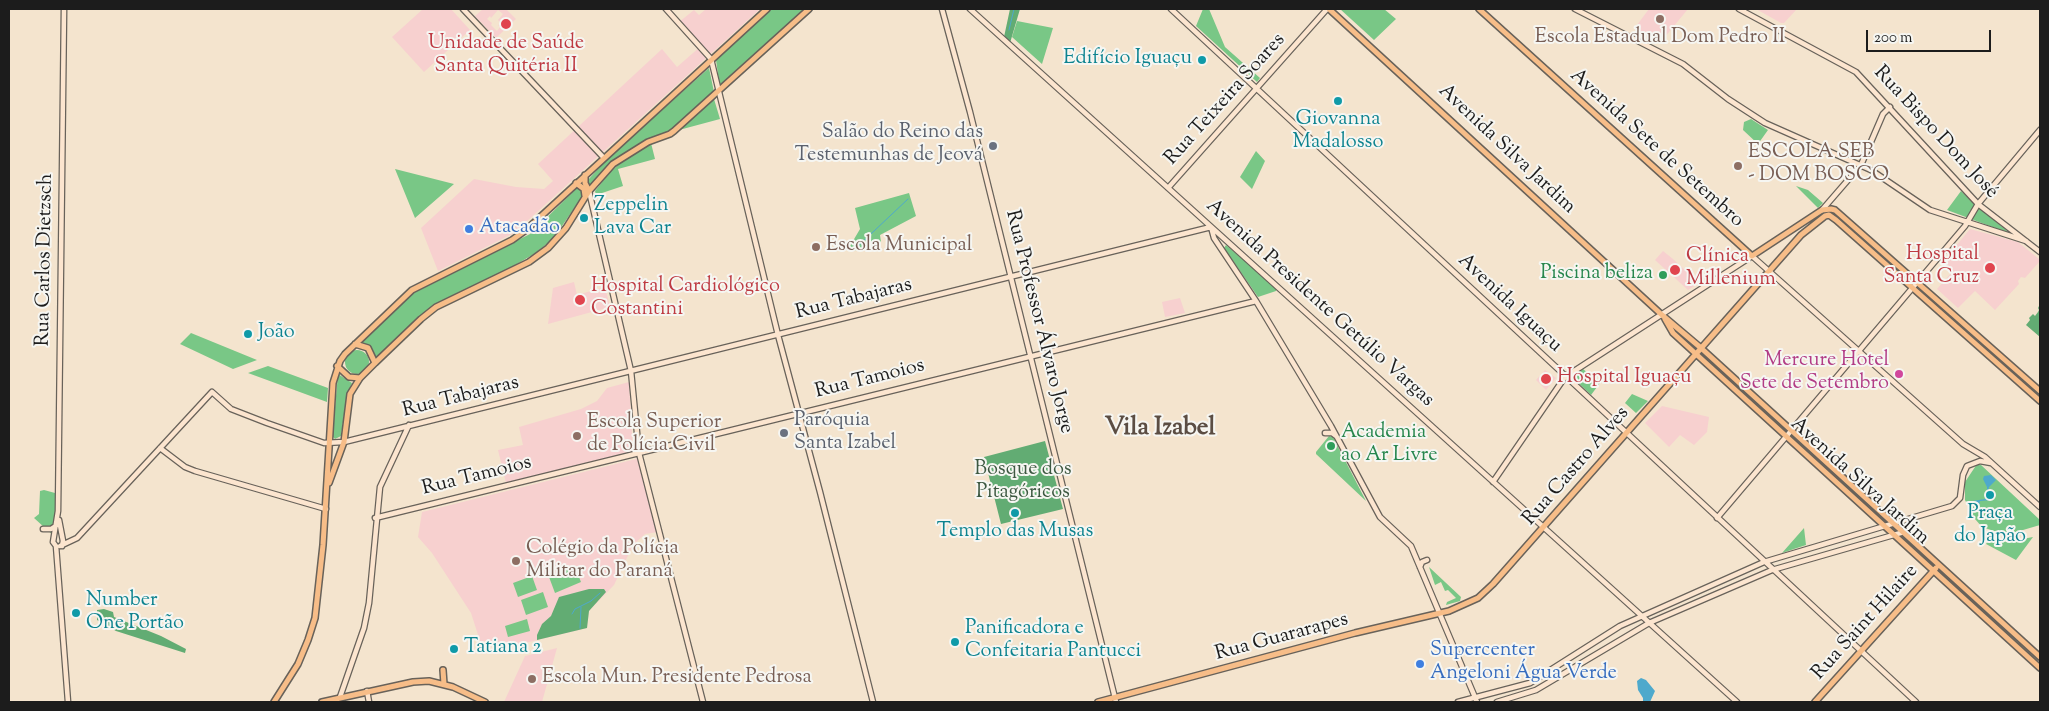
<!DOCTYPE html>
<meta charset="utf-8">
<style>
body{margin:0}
#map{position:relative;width:2049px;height:711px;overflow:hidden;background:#f4e4ce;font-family:"Sorts Mill Goudy",serif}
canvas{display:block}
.frame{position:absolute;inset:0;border:10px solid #1c1c1c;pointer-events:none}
.scale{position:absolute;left:1866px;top:30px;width:125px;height:22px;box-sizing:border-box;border:2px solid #1c1c1c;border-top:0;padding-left:6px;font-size:15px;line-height:18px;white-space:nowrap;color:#1c1c1c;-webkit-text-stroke:4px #f6f6f2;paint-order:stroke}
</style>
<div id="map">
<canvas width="2049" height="711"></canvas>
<div class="frame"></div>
<div class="scale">200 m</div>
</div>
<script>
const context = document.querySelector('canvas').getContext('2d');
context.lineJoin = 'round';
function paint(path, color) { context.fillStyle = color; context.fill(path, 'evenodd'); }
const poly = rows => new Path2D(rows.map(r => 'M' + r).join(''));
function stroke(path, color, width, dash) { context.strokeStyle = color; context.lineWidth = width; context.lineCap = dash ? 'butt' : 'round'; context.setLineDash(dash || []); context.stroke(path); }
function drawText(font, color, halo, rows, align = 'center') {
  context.font = font + ' "Sorts Mill Goudy",serif'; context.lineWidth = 4; context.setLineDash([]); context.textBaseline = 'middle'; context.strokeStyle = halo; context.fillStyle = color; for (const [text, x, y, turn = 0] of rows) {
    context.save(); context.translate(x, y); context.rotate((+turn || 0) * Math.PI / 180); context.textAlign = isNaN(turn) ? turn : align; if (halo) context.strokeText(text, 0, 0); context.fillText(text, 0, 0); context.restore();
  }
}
paint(poly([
 [423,9,451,9,470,30,424,72,392,37],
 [483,9,506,9,516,19,496,38,475,16],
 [498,10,503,14,498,20,501,24,498,25,500,27,497,31,491,25,492,23,487,19,490,16,491,18],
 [706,9,760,9,514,233,438,271,421,228,474,179,516,187,544,189,553,181,538,164,662,49,677,67,701,46,679,22,694,10,699,15],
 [1649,9,1688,9,1660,43,1634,29],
 [1756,9,1797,9,1784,23,1781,23],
 [1970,229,2018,242,2039,259,2040,261,2025,278,2021,277,2018,281,2019,284,1995,310,1975,291,1958,308,1937,289,1952,272,1941,264],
 [1663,251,1673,259,1699,283,1688,290,1655,260],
 [574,282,577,295,605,287,610,307,548,324,553,288],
 [1180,298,1185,313,1165,317,1162,302],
 [1545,370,1556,378,1546,390,1536,380],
 [629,382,633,451,506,483,498,450,523,445,519,427,581,409,597,401,607,388],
 [1662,406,1709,417,1707,432,1694,445,1680,435,1669,447,1645,423],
 [640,458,658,532,645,534,633,545,614,585,589,611,587,628,517,645,480,641,471,613,432,553,418,537,422,512],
 [557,648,542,702,504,702,525,656]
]), '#f7d0cf');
paint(poly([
 [771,9,807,9,720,89,716,60],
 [1203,9,1209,9,1225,47,1260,78,1257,82,1196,26],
 [1340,9,1384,9,1396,19,1374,40],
 [1017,21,1053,28,1042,64,1012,37],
 [709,68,714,92,668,133,647,140,619,157,600,174,590,186,587,181,599,168,600,165],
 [714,99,720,119,679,130],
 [1751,119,1768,130,1758,144,1743,130,1744,122],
 [651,143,655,159,618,169,623,186,596,195,595,191,610,172,624,160],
 [1256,151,1265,161,1252,189,1240,177],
 [395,169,454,184,415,218],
 [580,185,584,194,553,239,534,254,491,279,432,308,376,358,372,350,366,344,360,343,411,293,530,234],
 [1796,186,1808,190,1823,203,1818,208],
 [1961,191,1979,208,2011,234,1947,210],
 [909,193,916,216,880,235,881,242,853,251,850,246,860,229,855,208],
 [1226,245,1276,287,1276,291,1258,297,1224,248],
 [191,333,257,360,233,369,180,344],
 '345 362a12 12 0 1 1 24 0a12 12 0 1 1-24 0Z',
 [268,366,328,388,327,402,248,373],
 [1583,369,1600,383,1591,395,1572,377],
 [338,374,352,383,347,394,341,436,335,439,333,437,333,429],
 [1632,394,1648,401,1636,413,1625,403],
 [1329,436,1333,437,1366,501,1316,454,1316,452],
 [1977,464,1981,465,2040,520,2040,525,2006,535,1982,527,1975,519,1965,500,1965,482],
 [44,490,55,493,55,537,34,518,39,514,40,491],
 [1804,528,1806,545,1782,553],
 [2033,537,2016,560,1986,544,1990,538,2007,542],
 [575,567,581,582,555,593,549,577],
 [1429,567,1461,597,1460,601,1446,605,1447,602,1456,598,1448,590,1445,591,1441,582,1435,585],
 [532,576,537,590,518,597,513,583],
 [543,592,548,607,526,615,521,600],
 [527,619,530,631,508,637,505,626]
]), '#79c786');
paint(poly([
 [1010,9,1020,9,1010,43,1004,37],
 [2040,304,2040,337,2026,325,2030,320,2029,318,2033,314,2035,316,2038,312,2039,310,2038,308],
 [1045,441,1063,509,1001,524,984,457],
 [589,589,604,589,606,592,589,611,587,628,537,640,537,635,542,624,551,616,559,597],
 [104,609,113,612,114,617,161,636,186,649,185,653,116,631,97,620,97,610]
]), '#62ac73');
paint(poly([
 [1991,475,1996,480,1989,487,1988,492,1991,495,1991,500,1980,501,1979,506,1976,507,1973,504,1973,501,1985,499,1987,492,1987,487,1983,479,1984,476],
 [1641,678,1646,680,1655,691,1650,702,1643,702,1643,698,1638,690,1637,681]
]), '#4ea9cc');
stroke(poly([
 [1009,30,1014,9],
 [856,248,908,199],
 [572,614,575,609,591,601,600,593],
 [580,628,581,607]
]), '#4ea9cc', 1);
const secondary = poly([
 [64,9,58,511,53,542,56,546,68,702],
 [463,9,604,158],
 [666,9,711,59,778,335,820,492,873,702],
 [942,9,970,112,1116,702],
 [970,9,1737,702],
 [1171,9,1916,702],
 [1575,9,1683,64,1728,99,1765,123,1871,170,1930,210,2026,241],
 [1739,9,1856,72,1978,204,2040,252],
 [1168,188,1327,9],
 [589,191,631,371,639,453,703,702],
 [1822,210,1861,165,1883,114,1890,107],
 [1325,433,1332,433,1336,436],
 [160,448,185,467,195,471,326,509],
 [1493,482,1565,377,1752,256,1963,444,1985,457,2040,507],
 [375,518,1256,301],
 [1717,518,1965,226,1978,204,2040,130],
 [59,520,63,541,62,546],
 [43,529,51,529,57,525],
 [60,546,77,538,212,392,231,409,267,423,324,443,344,442,1211,227,1214,238,1256,301,1331,426,1380,517,1411,546,1477,702],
 [1420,567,1422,562,1427,560],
 [367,691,369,702],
 [340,697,364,628,369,603,380,487,409,425],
 [1458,702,1530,683,1620,626,1764,562,1952,506,1960,498,1963,475,1967,466,1980,461,1991,463],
 [1497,702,1536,690,1649,623,1772,570,1904,532]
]);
const primary = poly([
 [1329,9,1662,315,1701,348,2040,657],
 [1479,9,1752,256,1822,210,1831,209,1835,210,2040,391],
 [585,175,585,183,589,191],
 [576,183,584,189,585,196],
 [1665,319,1673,333,2040,668],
 [355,344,368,348,375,363],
 [337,366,349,377,360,378],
 [329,483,344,442,350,394,360,378,375,363,421,319,436,307,529,262,548,248,566,228,589,191,613,164,648,142,670,134,674,131,809,9],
 [443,670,444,684],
 [274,702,298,664,308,640,315,618,323,545,333,383,340,361,345,354,412,290,512,240,526,230,767,9],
 [322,702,413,682,429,681,453,687,485,702],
 [1098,702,1355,633,1449,611,1478,598,1493,584,1801,235,1825,216,1829,215,1836,220,2040,401],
 [1815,702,1936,568]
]);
stroke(secondary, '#68625a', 7);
stroke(primary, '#68625a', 8);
stroke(secondary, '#fce5cf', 4.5);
stroke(primary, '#f7bd88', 5);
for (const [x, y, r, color] of [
 [1660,19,5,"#8d6e63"],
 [506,24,6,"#e0444e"],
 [1202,60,5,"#0f9aa8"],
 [1338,101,5,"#0f9aa8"],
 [993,146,5,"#6b7280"],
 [1738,166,5,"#8d6e63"],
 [584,218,5,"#0f9aa8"],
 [469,229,5,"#3f7fe0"],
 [816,247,5,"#8d6e63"],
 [1990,268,6,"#e0444e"],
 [1675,270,6,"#e0444e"],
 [1663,275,5,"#2e9e5b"],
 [580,300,6,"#e0444e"],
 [248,334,5,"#0f9aa8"],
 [1899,374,5,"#d1479c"],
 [1546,379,6,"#e0444e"],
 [784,433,5,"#6b7280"],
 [577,436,5,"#8d6e63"],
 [1331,446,5,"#2e9e5b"],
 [1990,495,5,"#0f9aa8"],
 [1015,513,5,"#0f9aa8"],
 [516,561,5,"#8d6e63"],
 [76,613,5,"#0f9aa8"],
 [955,642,5,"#0f9aa8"],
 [454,649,5,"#0f9aa8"],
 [1420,664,5,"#3f7fe0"],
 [532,679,5,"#8d6e63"]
]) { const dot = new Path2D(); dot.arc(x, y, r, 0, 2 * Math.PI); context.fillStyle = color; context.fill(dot); stroke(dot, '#f6f6f2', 2); }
drawText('20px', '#785e54', '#f6f6f2', [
 ["Escola Estadual Dom Pedro II",1660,39,"center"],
 ["ESCOLA SEB",1748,154],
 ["- DOM BOSCO",1748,177],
 ["Escola Municipal",826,247],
 ["Escola Superior",587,424],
 ["de Polícia Civil",587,447],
 ["Colégio da Polícia",526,550],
 ["Militar do Paraná",526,573],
 ["Escola Mun. Presidente Pedrosa",542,679]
], 'left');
drawText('20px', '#be3a42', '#f6f6f2', [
 ["Unidade de Saúde",506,45,"center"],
 ["Santa Quitéria II",506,68,"center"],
 ["Hospital",1979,256,"right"],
 ["Santa Cruz",1979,279,"right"],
 ["Clínica",1686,258],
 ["Millenium",1686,281],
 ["Hospital Cardiológico",591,288],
 ["Costantini",591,311],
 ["Hospital Iguaçu",1557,379]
], 'left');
drawText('20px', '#0d838f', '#f6f6f2', [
 ["Edifício Iguaçu",1192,60,"right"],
 ["Giovanna",1338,121,"center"],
 ["Madalosso",1338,144,"center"],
 ["Zeppelin",594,207],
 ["Lava Car",594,230],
 ["João",258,334],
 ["Praça",1990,515,"center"],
 ["do Japão",1990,538,"center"],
 ["Templo das Musas",1015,533,"center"],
 ["Number",86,602],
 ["One Portão",86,625],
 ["Panificadora e",965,630],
 ["Confeitaria Pantucci",965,653],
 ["Tatiana 2",464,649]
], 'left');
drawText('20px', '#1c1c1c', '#f6f6f2', [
 ["Rua Teixeira Soares",1226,100,-48],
 ["Rua Bispo Dom José",1935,133,47],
 ["Avenida Sete de Setembro",1656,149,42],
 ["Avenida Silva Jardim",1506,150,43],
 ["Rua Carlos Dietzsch",46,260,-89],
 ["Rua Tabajaras",854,300,-14],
 ["Avenida Presidente Getúlio Vargas",1319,304,42],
 ["Avenida Iguaçu",1509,304,43],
 ["Rua Professor Álvaro Jorge",1038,322,76],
 ["Rua Tamoios",870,380,-14],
 ["Rua Tabajaras",461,398,-14],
 ["Rua Castro Alves",1577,467,-49],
 ["Rua Tamoios",477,477,-14],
 ["Avenida Silva Jardim",1859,482,42],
 ["Rua Saint Hilaire",1866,623,-48],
 ["Rua Guararapes",1282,638,-15]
]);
drawText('20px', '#5b616d', '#f6f6f2', [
 ["Salão do Reino das",983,134],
 ["Testemunhas de Jeová",983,157],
 ["Paróquia",794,422,"left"],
 ["Santa Izabel",794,445,"left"]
], 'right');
drawText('20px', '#366cbe', '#f6f6f2', [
 ["Atacadão",479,229],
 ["Supercenter",1430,652],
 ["Angeloni Água Verde",1430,675]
], 'left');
drawText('20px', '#27864d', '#f6f6f2', [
 ["Piscina beliza",1653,275],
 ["Academia",1341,434,"left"],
 ["ao Ar Livre",1341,457,"left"]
], 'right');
drawText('20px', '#b23c85', '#f6f6f2', [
 ["Mercure Hotel",1889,362],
 ["Sete de Setembro",1889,385]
], 'right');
drawText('20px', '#3d5841', '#f6f6f2', [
 ["Bosque dos",1023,471],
 ["Pitagóricos",1023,494]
]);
drawText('bold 25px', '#5b4d43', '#f6f6f2', [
 ["Vila Izabel",1160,430]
]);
</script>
